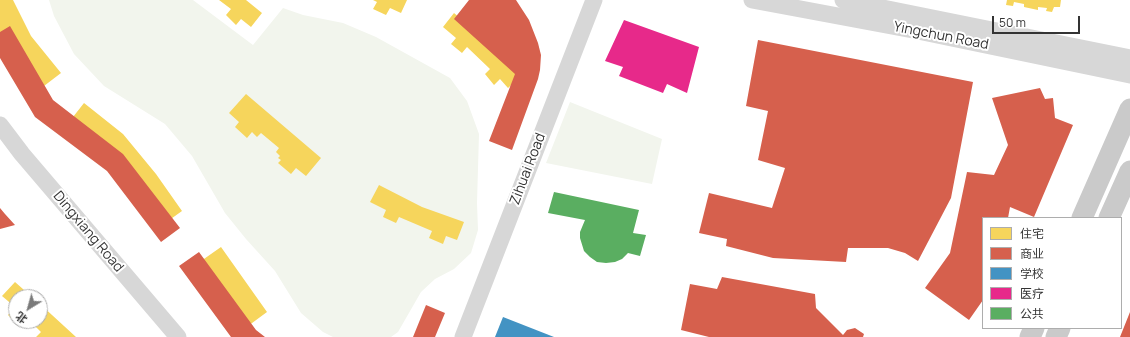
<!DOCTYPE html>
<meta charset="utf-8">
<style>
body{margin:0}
#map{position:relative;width:1130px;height:337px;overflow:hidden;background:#fff;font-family:Manrope,"Noto Sans SC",sans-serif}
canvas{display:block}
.legend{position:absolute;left:982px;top:217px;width:140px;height:112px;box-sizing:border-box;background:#fff;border:1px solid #adadad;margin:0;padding:5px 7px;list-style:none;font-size:12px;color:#333}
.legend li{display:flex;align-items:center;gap:8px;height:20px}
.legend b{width:20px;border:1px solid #adadad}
.north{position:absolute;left:8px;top:289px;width:40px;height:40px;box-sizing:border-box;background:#fff;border:1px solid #adadad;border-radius:50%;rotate:217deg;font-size:11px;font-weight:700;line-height:16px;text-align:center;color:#333}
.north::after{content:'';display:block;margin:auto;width:14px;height:18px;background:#7a7a7a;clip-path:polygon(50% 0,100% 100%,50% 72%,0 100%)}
.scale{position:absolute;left:992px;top:16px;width:88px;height:18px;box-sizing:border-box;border:2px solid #333;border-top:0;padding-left:5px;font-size:12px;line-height:14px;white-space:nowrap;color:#333;-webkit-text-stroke:3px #fff;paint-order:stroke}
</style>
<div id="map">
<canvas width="1130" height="337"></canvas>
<ul class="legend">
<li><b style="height:11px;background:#f6d55c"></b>住宅</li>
<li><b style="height:11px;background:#d6604d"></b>商业</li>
<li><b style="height:11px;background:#4393c3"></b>学校</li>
<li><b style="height:11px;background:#e7298a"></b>医疗</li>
<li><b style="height:11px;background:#5aae61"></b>公共</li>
</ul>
<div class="north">北</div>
<div class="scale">50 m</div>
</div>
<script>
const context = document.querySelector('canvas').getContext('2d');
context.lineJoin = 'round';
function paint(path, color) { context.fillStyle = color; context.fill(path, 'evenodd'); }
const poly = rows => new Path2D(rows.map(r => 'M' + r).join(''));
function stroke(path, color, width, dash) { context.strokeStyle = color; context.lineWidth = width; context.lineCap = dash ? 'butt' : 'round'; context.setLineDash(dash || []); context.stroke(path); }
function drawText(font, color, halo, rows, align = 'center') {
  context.font = font + ' Manrope,sans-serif'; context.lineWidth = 4; context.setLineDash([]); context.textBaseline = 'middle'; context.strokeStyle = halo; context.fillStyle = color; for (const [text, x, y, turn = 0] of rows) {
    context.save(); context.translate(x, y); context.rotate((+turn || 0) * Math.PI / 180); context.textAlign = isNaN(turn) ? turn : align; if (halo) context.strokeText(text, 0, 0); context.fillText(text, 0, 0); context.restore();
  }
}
paint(poly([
 [49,0,193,0,253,45,283,8,303,15,343,23,376,37,450,78,467,101,479,134,477,203,478,230,471,253,454,269,435,279,421,292,398,332,391,337,333,337,323,332,301,313,275,271,246,239,225,213,192,156,165,124,104,86,74,54,54,16],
 [570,102,662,139,652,184,546,163]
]), '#f2f5ed');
paint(poly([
 [0,0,13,0,31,36,61,73,44,86,34,72,28,76,20,65,25,61,13,46,5,31,0,33],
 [219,0,246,0,262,13,251,27,241,19,236,25,226,15,231,9],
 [373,0,407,0,401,13,390,8,386,15,373,9,377,2],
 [1007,0,1061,0,1060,7,1054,7,1052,12,1046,11,1047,8,1038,7,1038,10,1024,7,1024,4,1014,2,1013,6,1006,5],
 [454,13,489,43,521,76,508,88,500,79,494,85,485,74,490,69,467,47,462,53,451,44,456,38,443,27],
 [246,94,321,158,306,176,296,168,291,174,278,163,281,160,278,158,280,156,276,152,279,148,261,133,257,137,252,132,247,138,235,127,239,122,229,113],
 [84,103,123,134,156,174,182,211,168,221,160,209,153,213,145,202,151,198,131,171,125,176,116,165,122,161,110,145,98,136,93,142,82,133,86,127,73,117],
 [379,185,422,207,464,222,457,240,446,236,443,244,429,238,432,231,399,217,396,223,383,217,386,210,370,202],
 [221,247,267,312,248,326,241,317,239,319,231,307,233,305,218,284,215,286,207,274,209,272,201,261],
 [15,282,32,297,16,297,15,322,8,315,15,307,2,296],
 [40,304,76,337,36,337,41,332,30,321,40,321]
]), '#f6d55c');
paint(poly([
 [469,0,516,0,529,20,538,43,541,55,540,70,538,79,512,150,489,141,515,74,454,19],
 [10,26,53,100,123,154,180,228,161,242,107,171,35,117,0,58,0,32],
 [758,40,973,82,951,198,918,261,905,253,888,248,848,248,846,262,773,258,726,246,727,239,699,233,709,193,772,208,785,168,758,160,768,111,746,106],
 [1040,88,1045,99,1053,98,1055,118,1073,125,1034,217,1010,207,1008,218,983,218,983,300,969,320,925,288,950,253,967,172,994,175,1008,145,992,98],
 [0,208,5,214,15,225,0,229],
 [199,252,256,330,265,337,231,337,179,266],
 [722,277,815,294,816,308,843,335,847,330,855,328,864,334,863,337,709,337,681,330,690,284,717,289],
 [426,305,445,313,435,337,413,337],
 [1130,312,1130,337,1120,337]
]), '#d6604d');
paint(poly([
 [503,317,554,337,495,337]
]), '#4393c3');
paint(poly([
 [624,20,699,47,687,93,667,84,663,93,619,76,623,67,605,61]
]), '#e7298a');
paint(poly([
 [554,192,639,210,633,233,646,235,640,256,628,253,622,259,615,262,606,263,597,262,590,257,584,251,580,238,580,232,585,220,548,213]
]), '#5aae61');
stroke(poly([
 [752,0,913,30,1130,75],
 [843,0,1130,58],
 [0,125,22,154,178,337],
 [463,337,594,0]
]), '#d7d7d7', 17);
stroke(poly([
 [1082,218,1130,109],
 [1109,218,1130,171],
 [1030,337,1034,328],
 [1056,337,1060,328]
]), '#cacaca', 21);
drawText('14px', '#333', '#fff', [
 ["Yingchun Road",941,36,11],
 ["Zihuai Road",528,169,-69],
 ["Dingxiang Road",88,232,50]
]);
</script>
